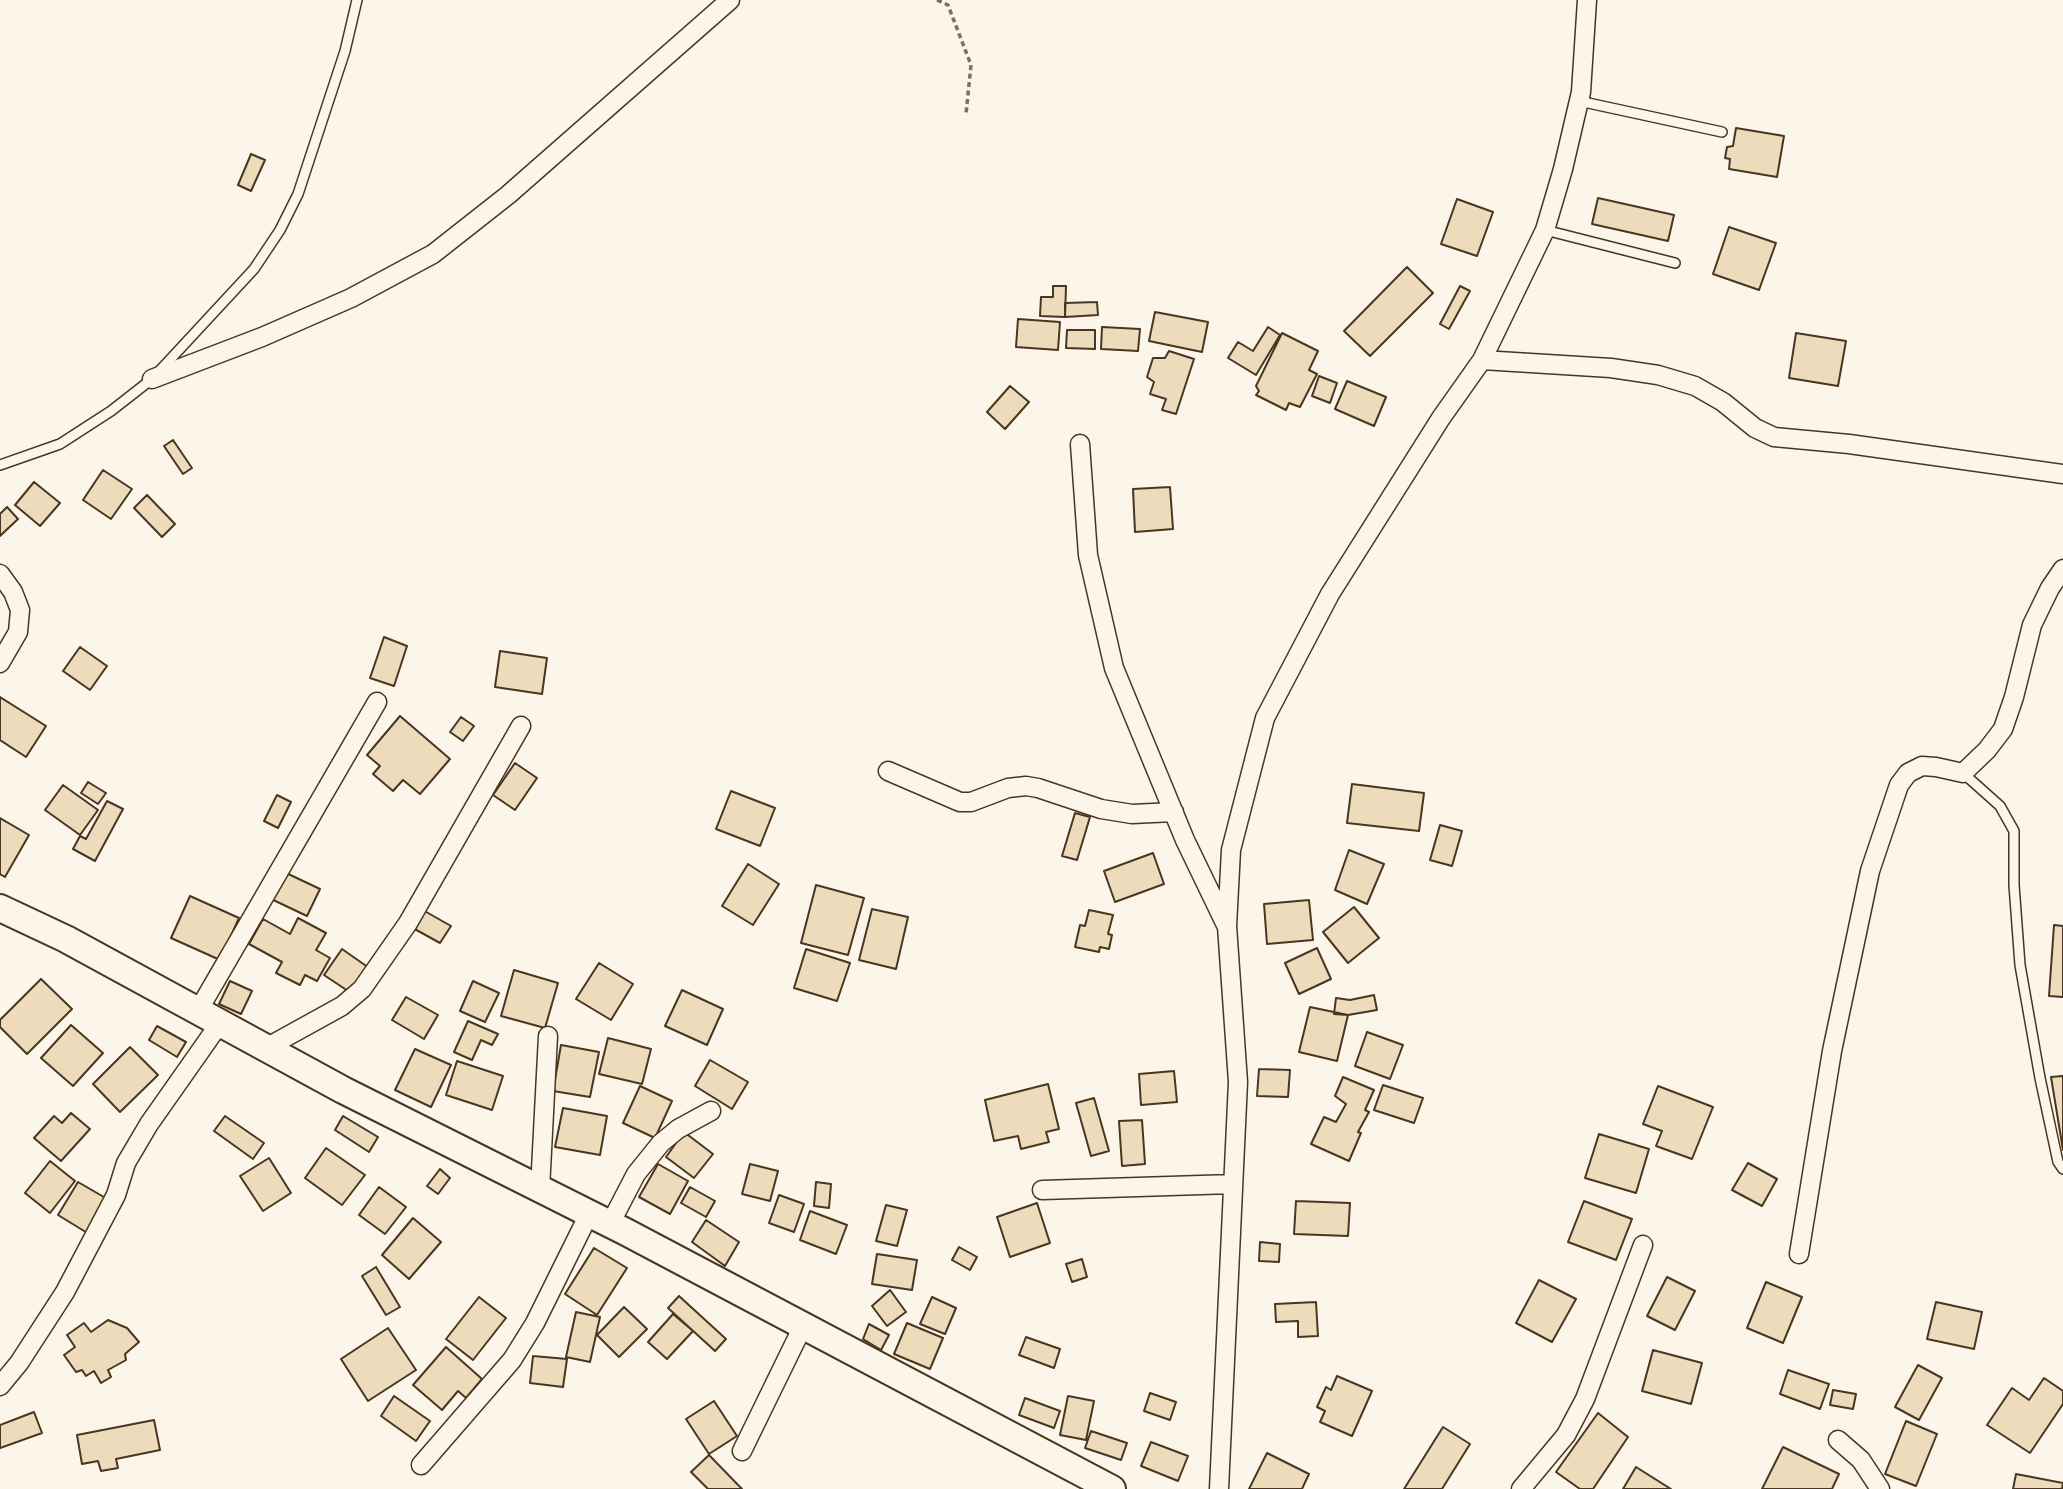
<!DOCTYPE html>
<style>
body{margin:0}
canvas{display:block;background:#fbf6e9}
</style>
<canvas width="2063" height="1489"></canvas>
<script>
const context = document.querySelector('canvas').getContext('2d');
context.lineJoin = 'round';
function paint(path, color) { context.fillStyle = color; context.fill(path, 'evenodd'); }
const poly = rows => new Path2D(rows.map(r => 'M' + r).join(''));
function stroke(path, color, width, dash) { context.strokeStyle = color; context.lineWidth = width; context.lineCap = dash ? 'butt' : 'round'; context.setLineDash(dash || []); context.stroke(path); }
const building = poly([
 [1736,128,1784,136,1777,177,1729,169,1730,159,1725,158,1727,147,1733,146,1736,128],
 [251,154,265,160,251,191,238,185,251,154],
 [1598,198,1674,215,1668,241,1592,224,1598,198],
 [1457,199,1493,212,1477,256,1441,244,1457,199],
 [1729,227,1776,243,1759,290,1713,274,1729,227],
 [1407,267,1433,293,1370,356,1344,331,1407,267],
 [1053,286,1066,286,1065,317,1040,316,1041,297,1053,297,1053,286],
 [1460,286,1470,291,1449,329,1440,324,1460,286],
 [1097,302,1098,315,1065,317,1065,303,1097,302],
 [1155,312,1208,322,1202,352,1149,341,1155,312],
 [1018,319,1060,322,1058,350,1016,347,1018,319],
 [1102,327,1140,329,1138,351,1101,349,1102,327],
 [1268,327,1280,335,1256,375,1228,358,1238,342,1253,351,1268,327],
 [1067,330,1095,330,1095,349,1066,348,1067,330],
 [1282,333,1318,351,1309,370,1317,374,1300,407,1289,403,1286,410,1256,395,1259,391,1256,386,1282,333],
 [1796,333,1846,341,1838,386,1789,378,1796,333],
 [1169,351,1194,359,1176,414,1162,410,1166,399,1150,394,1154,382,1147,377,1153,358,1165,358,1169,351],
 [1319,376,1337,383,1330,403,1312,396,1319,376],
 [1347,381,1386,397,1374,426,1335,409,1347,381],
 [1010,386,1029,402,1005,429,987,412,1010,386],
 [173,440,192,468,183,474,164,446,173,440],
 [103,470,132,489,111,519,83,500,103,470],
 [34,482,60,503,40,526,15,505,34,482],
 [1170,487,1173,529,1135,532,1133,489,1170,487],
 [147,495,175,524,162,537,134,508,147,495],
 [7,507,18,519,0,536,0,514,7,507],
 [384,637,407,646,394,686,370,678,384,637],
 [80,647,107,666,90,690,63,671,80,647],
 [500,651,547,658,542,694,495,687,500,651],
 [0,697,46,726,26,757,0,740,0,697],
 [400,716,450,759,420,794,403,780,393,791,373,774,380,766,367,755,400,716],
 [461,717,474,726,463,741,450,732,461,717],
 [515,763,537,778,515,810,493,795,515,763],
 [88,782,106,793,98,804,81,793,88,782],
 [1352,784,1424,793,1419,831,1347,823,1352,784],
 [63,785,98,810,80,835,45,810,63,785],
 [731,791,775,808,760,846,716,829,731,791],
 [277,795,291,802,278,828,264,821,277,795],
 [107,801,123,809,95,861,73,849,80,836,86,839,107,801],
 [1075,813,1090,817,1077,860,1062,856,1075,813],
 [0,818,29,835,5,877,0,874,0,818],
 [1440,825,1462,831,1452,866,1430,860,1440,825],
 [1349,850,1384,864,1367,904,1335,890,1349,850],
 [1153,853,1164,884,1115,902,1104,871,1153,853],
 [748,864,779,884,753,925,722,906,748,864],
 [282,871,320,889,307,916,269,898,282,871],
 [816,885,864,898,848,955,801,943,816,885],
 [190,896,239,918,220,960,171,938,190,896],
 [1309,900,1313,940,1267,944,1264,904,1309,900],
 [1354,907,1379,938,1348,963,1323,932,1354,907],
 [421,909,451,926,440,943,411,927,421,909],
 [872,909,908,917,896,969,859,960,872,909],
 [1089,910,1113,915,1108,934,1112,935,1109,949,1100,947,1099,952,1075,947,1080,925,1085,926,1089,910],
 [298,918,326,933,316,950,330,958,317,981,305,975,300,985,276,973,282,962,249,944,263,919,290,934,298,918],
 [2054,925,2063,926,2063,997,2049,996,2054,925],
 [1317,948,1331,979,1299,994,1285,963,1317,948],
 [342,949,372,970,354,995,324,975,342,949],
 [806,949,850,963,837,1001,794,988,806,949],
 [599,963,633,984,611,1020,576,999,599,963],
 [514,970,558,983,545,1028,501,1016,514,970],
 [41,979,72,1009,27,1054,0,1027,0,1020,41,979],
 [230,981,252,991,241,1014,219,1004,230,981],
 [473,981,499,993,485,1022,460,1011,473,981],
 [682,990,723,1009,707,1045,665,1026,682,990],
 [1374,995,1377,1010,1348,1015,1334,1014,1336,998,1350,1000,1374,995],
 [406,997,438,1015,424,1039,392,1020,406,997],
 [1310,1007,1348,1015,1337,1061,1299,1052,1310,1007],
 [468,1021,498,1034,492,1045,481,1040,472,1060,454,1052,468,1021],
 [71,1025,103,1053,73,1086,41,1058,71,1025],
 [157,1026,186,1042,177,1057,149,1040,157,1026],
 [1367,1032,1403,1045,1390,1079,1355,1066,1367,1032],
 [608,1038,651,1049,642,1084,599,1074,608,1038],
 [561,1045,599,1052,590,1097,553,1091,561,1045],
 [130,1047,158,1075,120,1112,93,1084,130,1047],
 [415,1049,451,1065,431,1107,395,1090,415,1049],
 [710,1060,748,1082,732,1109,695,1086,710,1060],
 [457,1061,503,1076,492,1110,446,1095,457,1061],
 [1259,1069,1290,1070,1288,1097,1257,1096,1259,1069],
 [1174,1071,1177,1102,1141,1105,1139,1074,1174,1071],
 [2063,1076,2063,1150,2051,1077,2063,1076],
 [1343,1077,1374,1090,1365,1110,1369,1112,1358,1132,1361,1133,1349,1161,1311,1144,1324,1117,1336,1122,1346,1104,1335,1096,1343,1077],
 [1048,1084,1059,1129,1046,1132,1049,1142,1021,1149,1018,1136,994,1141,985,1100,1048,1084],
 [1383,1085,1423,1098,1414,1123,1374,1110,1383,1085],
 [640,1086,672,1101,655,1138,623,1123,640,1086],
 [1658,1086,1713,1107,1692,1159,1656,1146,1662,1131,1643,1124,1658,1086],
 [1094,1098,1109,1151,1091,1156,1076,1103,1094,1098],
 [563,1108,607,1116,600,1155,555,1147,563,1108],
 [71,1113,90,1129,61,1161,34,1138,54,1116,62,1123,71,1113],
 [225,1116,264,1143,253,1159,214,1131,225,1116],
 [343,1116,378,1137,369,1152,335,1130,343,1116],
 [1142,1120,1145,1164,1122,1166,1119,1121,1142,1120],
 [684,1132,713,1154,694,1178,666,1157,684,1132],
 [1599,1134,1649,1149,1636,1193,1585,1178,1599,1134],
 [326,1148,365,1175,342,1205,305,1178,326,1148],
 [269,1158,291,1193,263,1211,240,1176,269,1158],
 [50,1161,75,1181,50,1213,25,1193,50,1161],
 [1748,1163,1777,1179,1762,1206,1732,1190,1748,1163],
 [658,1164,688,1181,670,1214,639,1197,658,1164],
 [750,1164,778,1171,770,1201,742,1194,750,1164],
 [440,1169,450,1178,438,1194,427,1186,440,1169],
 [78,1182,109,1200,89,1234,58,1215,78,1182],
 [816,1182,831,1184,829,1208,814,1206,816,1182],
 [379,1187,406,1207,385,1234,359,1215,379,1187],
 [690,1187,715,1201,706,1217,681,1203,690,1187],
 [779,1195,804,1204,794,1232,769,1223,779,1195],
 [1296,1201,1350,1203,1348,1236,1294,1234,1296,1201],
 [1584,1201,1632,1219,1616,1260,1568,1242,1584,1201],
 [1037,1203,1050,1243,1010,1257,997,1217,1037,1203],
 [886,1205,907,1210,897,1246,876,1241,886,1205],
 [810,1211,847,1225,836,1254,800,1240,810,1211],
 [413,1218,441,1242,409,1279,382,1255,413,1218],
 [706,1220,739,1242,725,1266,692,1242,706,1220],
 [1260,1242,1280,1244,1279,1262,1259,1261,1260,1242],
 [959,1247,977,1257,970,1270,952,1260,959,1247],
 [594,1248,627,1268,597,1315,565,1294,594,1248],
 [877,1254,917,1260,912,1290,872,1284,877,1254],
 [1082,1259,1087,1277,1072,1282,1066,1264,1082,1259],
 [376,1267,400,1307,386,1315,362,1276,376,1267],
 [1667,1277,1695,1291,1675,1330,1647,1316,1667,1277],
 [1539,1280,1576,1299,1552,1342,1516,1323,1539,1280],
 [1766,1282,1802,1297,1783,1343,1747,1328,1766,1282],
 [890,1290,906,1312,887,1326,872,1306,890,1290],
 [679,1296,726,1339,715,1351,668,1308,679,1296],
 [479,1297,506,1318,473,1360,446,1339,479,1297],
 [932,1297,956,1308,945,1334,920,1324,932,1297],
 [1316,1302,1318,1336,1298,1337,1298,1321,1276,1322,1275,1304,1316,1302],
 [1936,1302,1982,1312,1974,1349,1927,1339,1936,1302],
 [624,1307,647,1329,619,1357,597,1335,624,1307],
 [576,1312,600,1317,590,1362,566,1357,576,1312],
 [673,1314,693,1331,667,1359,648,1342,673,1314],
 [108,1320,127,1328,139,1342,125,1354,126,1360,108,1370,111,1377,101,1383,94,1371,86,1376,82,1370,76,1372,64,1355,75,1347,67,1335,84,1323,91,1332,108,1320],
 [907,1323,943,1338,930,1369,894,1354,907,1323],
 [869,1324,889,1335,881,1350,863,1339,869,1324],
 [388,1328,416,1370,368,1401,341,1359,388,1328],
 [1026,1337,1060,1349,1054,1368,1019,1355,1026,1337],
 [446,1347,482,1379,466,1398,458,1391,442,1410,413,1385,446,1347],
 [1653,1350,1702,1363,1691,1404,1642,1391,1653,1350],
 [533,1356,567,1359,563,1387,530,1383,533,1356],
 [1918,1365,1942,1378,1919,1420,1895,1407,1918,1365],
 [1788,1370,1829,1384,1820,1409,1780,1394,1788,1370],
 [1337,1376,1372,1391,1352,1436,1320,1422,1325,1411,1317,1407,1326,1387,1331,1390,1337,1376],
 [2044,1378,2063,1391,2063,1404,2030,1453,1987,1425,2012,1388,2029,1400,2044,1378],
 [1833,1390,1856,1394,1853,1409,1830,1405,1833,1390],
 [1150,1393,1176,1402,1170,1420,1144,1411,1150,1393],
 [394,1396,430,1421,416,1441,381,1416,394,1396],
 [1068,1396,1094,1401,1086,1440,1060,1435,1068,1396],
 [1025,1398,1060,1411,1054,1428,1019,1415,1025,1398],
 [714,1401,737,1436,709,1454,686,1419,714,1401],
 [34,1412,42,1433,0,1448,0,1425,34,1412],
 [1598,1413,1628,1437,1593,1489,1580,1489,1556,1472,1598,1413],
 [154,1420,160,1450,116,1459,118,1468,101,1471,98,1461,82,1464,77,1435,154,1420],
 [1906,1421,1937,1434,1916,1486,1885,1474,1906,1421],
 [1443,1427,1470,1444,1442,1489,1404,1489,1443,1427],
 [1091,1431,1127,1443,1121,1460,1085,1448,1091,1431],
 [1151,1442,1188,1456,1178,1481,1141,1466,1151,1442],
 [1783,1447,1839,1474,1832,1489,1762,1489,1783,1447],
 [1267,1453,1309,1474,1302,1489,1249,1489,1267,1453],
 [709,1455,742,1489,708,1489,691,1472,709,1455],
 [1636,1467,1671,1489,1623,1489,1636,1467],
 [2016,1474,2063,1483,2062,1489,2013,1489,2016,1474]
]);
paint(building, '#ecdcbc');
stroke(building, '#4a3520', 2);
const lane = poly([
 [1579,101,1722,132],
 [1545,230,1675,263],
 [0,465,60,444,111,411,152,379,254,269,280,230,298,194,345,51,357,0],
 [1963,773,2000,806,2014,831,2014,885,2020,965,2040,1078,2058,1162,2063,1169]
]);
const street = poly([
 [1482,360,1611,368,1658,375,1695,386,1723,402,1755,428,1774,437,1849,444,2063,474],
 [152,379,262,337,351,298,433,254,508,195,730,0],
 [1080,444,1088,555,1114,668,1185,840,1226,925],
 [0,574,13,592,20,610,18,632,0,663],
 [888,771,960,802,971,802,1008,788,1026,786,1038,788,1101,809,1132,814,1174,812],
 [198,1011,377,702],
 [266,1048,342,1006,362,989,408,923,521,726],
 [540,1189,548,1036],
 [1042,1190,1233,1184],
 [610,1224,636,1174,661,1143,678,1129,711,1111],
 [1799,1254,1832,1051,1870,871,1899,785,1908,773,1922,766,1936,767,1963,773,1987,750,2003,729,2014,697,2032,625,2050,588,2063,569],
 [0,1386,19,1363,65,1292,116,1195,126,1163,149,1124,220,1023],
 [1838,1440,1861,1460,1880,1489],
 [742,1451,803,1326],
 [421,1465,512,1360,535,1323,589,1214],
 [1219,1489,1238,1082,1227,926,1231,850,1265,718,1330,594,1441,418,1482,360,1545,230,1563,169,1581,92,1587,0],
 [1521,1489,1566,1435,1585,1399,1643,1245]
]);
const secondary = poly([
 [0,908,66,939,343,1090,626,1232,1112,1489]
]);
stroke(lane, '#4a3520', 12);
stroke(street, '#4a3520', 21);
stroke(secondary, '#4a3520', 30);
stroke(poly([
 [937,0,948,5,971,65,966,114]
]), '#7f6f5c', 3.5, [5, 3.5]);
stroke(lane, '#fbf6e9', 9);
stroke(street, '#fbf6e9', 18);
stroke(secondary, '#fbf6e9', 26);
</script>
